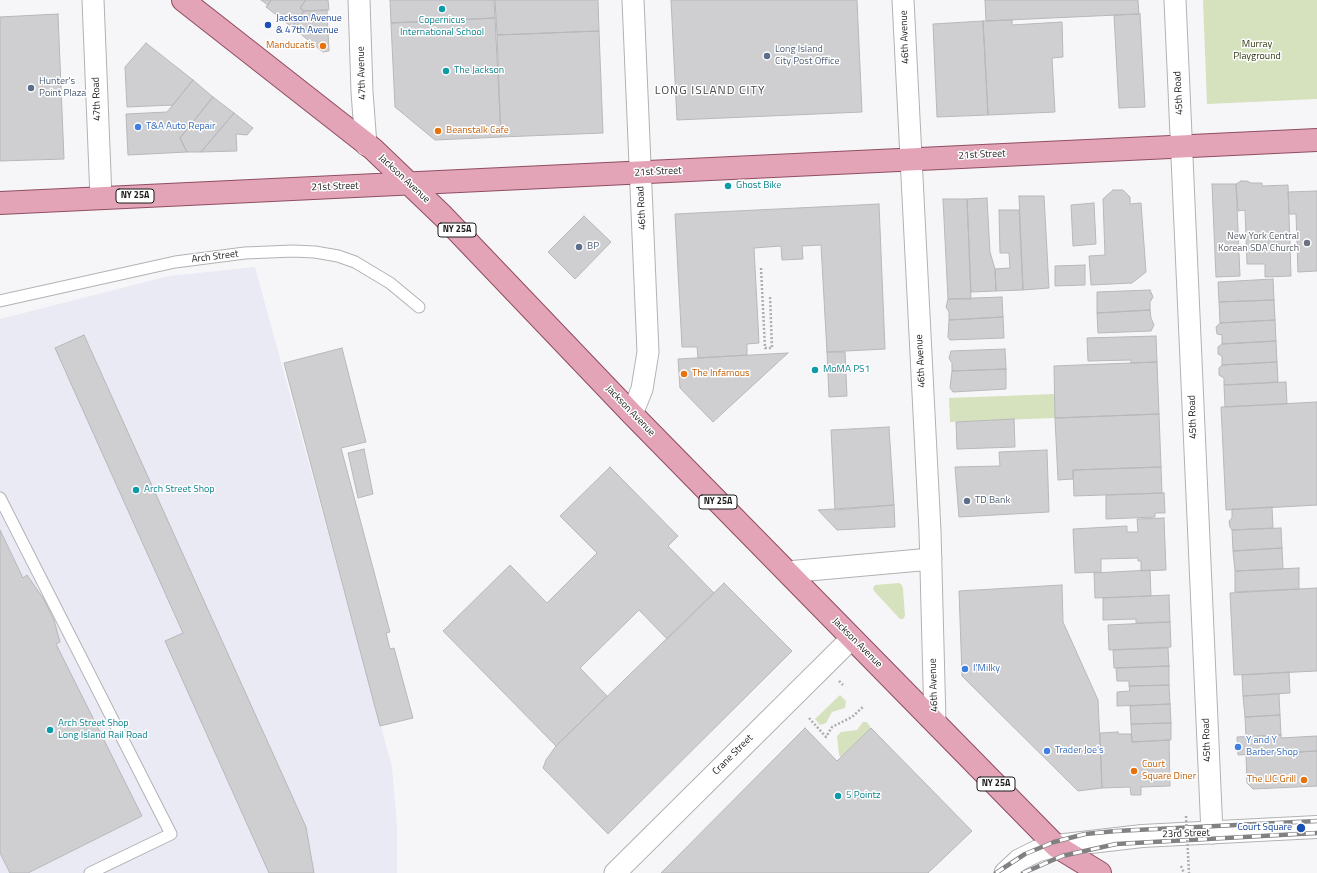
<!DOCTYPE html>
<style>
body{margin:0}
canvas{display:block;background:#f6f6f8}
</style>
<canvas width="1317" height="873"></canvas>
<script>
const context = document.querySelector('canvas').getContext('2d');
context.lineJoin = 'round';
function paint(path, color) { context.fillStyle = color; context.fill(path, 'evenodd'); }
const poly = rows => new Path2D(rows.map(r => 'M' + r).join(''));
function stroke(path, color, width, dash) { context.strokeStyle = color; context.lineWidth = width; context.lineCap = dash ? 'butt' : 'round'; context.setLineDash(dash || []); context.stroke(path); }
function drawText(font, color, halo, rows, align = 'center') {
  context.font = font + ' "Titillium Web",sans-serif'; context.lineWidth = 3; context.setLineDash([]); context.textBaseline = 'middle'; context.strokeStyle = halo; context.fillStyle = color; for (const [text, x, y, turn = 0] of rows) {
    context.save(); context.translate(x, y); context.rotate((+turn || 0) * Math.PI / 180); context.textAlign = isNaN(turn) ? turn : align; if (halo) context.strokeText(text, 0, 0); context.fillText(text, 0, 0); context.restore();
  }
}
paint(poly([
 [255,267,392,767,397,826,397,873,0,873,0,319,169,276]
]), '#e9eaf4');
paint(poly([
 [1203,0,1317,0,1317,99,1207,104],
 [1055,394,1055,418,950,422,949,398],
 [899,583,902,585,903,589,905,616,903,619,900,619,874,591,873,588,875,585],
 [840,695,846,701,845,708,832,712,826,723,820,725,815,719],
 [863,722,867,722,871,728,841,757,839,755,837,736,841,732,857,730]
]), '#d6e1be');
const building = poly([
 [261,0,271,0,268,5,261,0],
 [271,0,304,0,305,1,300,8,304,11,292,27,266,7,271,0],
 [304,0,328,0,329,10,304,11,300,8,305,1,304,0],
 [390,0,494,0,495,18,391,23,390,0],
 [495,0,598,0,599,31,497,35,495,0],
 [671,0,857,0,862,112,677,120,671,0],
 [985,0,1138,0,1139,14,986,21,985,0],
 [327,10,329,51,323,52,292,27,304,11,327,10],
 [58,14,64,159,0,161,0,17,58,14],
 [1140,14,1145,107,1119,108,1114,15,1140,14],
 [495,18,501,137,435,140,395,107,391,23,495,18],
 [1012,20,1012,25,1062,22,1063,57,1052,58,1055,112,988,115,983,21,1012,20],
 [983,21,988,115,937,117,933,24,983,21],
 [599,31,603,133,501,137,497,35,599,31],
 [146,43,193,80,173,105,127,107,125,67,146,43],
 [193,80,213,97,180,138,187,152,128,155,126,114,167,112,193,80],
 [213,97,234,113,201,152,187,152,180,138,213,97],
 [234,113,253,128,247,135,236,134,237,151,201,152,234,113],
 [1241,181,1247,181,1251,183,1262,183,1262,186,1288,185,1291,276,1265,277,1265,264,1247,264,1245,210,1238,211,1236,184,1241,181],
 [1212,184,1236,184,1240,276,1216,277,1212,184],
 [1113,190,1123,190,1130,197,1130,204,1141,203,1146,272,1132,283,1091,285,1089,256,1105,255,1103,199,1113,190],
 [1317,191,1317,271,1298,272,1296,214,1289,214,1288,192,1317,191],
 [1019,196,1044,196,1049,288,1023,290,1019,196],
 [987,198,990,252,995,269,996,291,971,292,967,199,987,198],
 [943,199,967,199,971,299,948,299,943,199],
 [1094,203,1096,244,1073,246,1071,205,1094,203],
 [879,204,885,349,827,352,821,245,802,246,803,259,782,260,781,246,754,248,759,343,747,344,747,355,698,358,697,347,682,347,675,214,879,204],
 [999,210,1019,210,1023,290,996,291,995,269,1010,268,1009,253,1000,253,999,210],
 [584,216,611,242,575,279,548,252,584,216],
 [1085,265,1085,285,1055,286,1055,266,1085,265],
 [1273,279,1274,300,1219,302,1218,282,1273,279],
 [1150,290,1153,297,1150,302,1150,310,1097,313,1097,292,1150,290],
 [1002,297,1003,317,949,320,949,312,946,307,948,299,1002,297],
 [1274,300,1275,320,1220,323,1219,302,1274,300],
 [1150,310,1151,318,1154,325,1151,331,1098,333,1097,313,1150,310],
 [1003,317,1004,338,950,340,948,337,949,320,1003,317],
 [1275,320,1276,341,1222,344,1222,335,1217,334,1216,327,1220,323,1275,320],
 [84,335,306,827,314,873,269,873,165,641,183,633,55,348,84,335],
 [1156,336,1157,362,1131,363,1131,360,1088,361,1087,338,1156,336],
 [1276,341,1277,362,1222,365,1222,356,1218,354,1218,347,1222,344,1276,341],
 [342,348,366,442,341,448,390,632,386,633,390,649,394,648,413,718,380,726,284,363,342,348],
 [1005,349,1006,369,952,371,952,363,949,358,951,351,1005,349],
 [827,352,845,352,847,396,829,397,827,352],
 [788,353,713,422,680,388,678,359,788,353],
 [1157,362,1159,414,1055,418,1054,366,1157,362],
 [1277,362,1278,382,1224,385,1224,378,1219,375,1219,368,1222,365,1277,362],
 [1006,369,1006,389,953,392,950,388,952,371,1006,369],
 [1286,382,1287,404,1225,407,1224,385,1286,382],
 [1317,402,1317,505,1226,510,1221,407,1317,402],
 [1159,414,1161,467,1073,470,1073,479,1058,480,1055,418,1159,414],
 [1014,419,1015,447,957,449,956,422,1014,419],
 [889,427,894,505,835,510,831,430,889,427],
 [364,449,373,494,358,498,348,453,364,449],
 [1047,450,1049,512,959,517,955,467,1000,466,999,452,1047,450],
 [610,467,678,536,668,546,714,593,667,639,639,610,580,668,607,696,556,746,443,631,510,565,547,603,597,553,560,516,610,467],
 [1161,467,1162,493,1074,496,1073,470,1161,467],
 [1164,493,1165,513,1155,513,1155,517,1106,519,1106,495,1164,493],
 [894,505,895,527,837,530,818,510,894,505],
 [1272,507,1273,528,1232,530,1230,527,1229,521,1232,518,1232,509,1272,507],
 [1164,518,1166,570,1141,571,1141,561,1138,561,1138,558,1101,559,1101,572,1075,573,1073,529,1127,526,1127,532,1138,532,1137,519,1164,518],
 [1281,528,1282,548,1233,551,1232,530,1281,528],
 [0,530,23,578,27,575,43,598,54,620,60,642,56,644,142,816,28,873,10,873,0,853,0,530],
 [1282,548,1283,569,1235,571,1233,551,1282,548],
 [1299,568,1299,589,1235,592,1235,571,1299,568],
 [1150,570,1151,596,1095,598,1094,573,1150,570],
 [724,583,792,651,608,834,543,768,546,760,556,746,724,583],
 [1062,585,1063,622,1098,700,1102,788,1078,791,962,676,959,591,1062,585],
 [1317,588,1317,671,1234,675,1230,593,1317,588],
 [1169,595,1170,622,1136,623,1136,619,1103,620,1103,598,1169,595],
 [1170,622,1171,647,1109,650,1108,625,1170,622],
 [1168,648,1169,666,1114,668,1113,650,1168,648],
 [1169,666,1169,685,1129,686,1129,681,1117,681,1116,668,1169,666],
 [1289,672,1290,693,1243,696,1242,675,1289,672],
 [1169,685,1170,704,1117,706,1117,692,1130,691,1129,686,1169,685],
 [1279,694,1280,715,1245,717,1243,696,1279,694],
 [1170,704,1171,723,1131,724,1130,706,1170,704],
 [1280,715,1281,735,1246,737,1245,717,1280,715],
 [1171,723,1171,740,1132,742,1131,724,1171,723],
 [805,728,837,761,871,728,972,831,928,873,661,873,805,728],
 [1118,732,1118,734,1131,734,1132,742,1169,740,1170,786,1141,787,1141,795,1131,795,1130,787,1102,788,1100,733,1118,732],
 [1281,735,1281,738,1317,736,1317,751,1238,755,1237,737,1281,735],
 [1317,751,1317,786,1253,789,1247,783,1246,755,1317,751]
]);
paint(building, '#cfcfd2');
stroke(building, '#b8b8bb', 1);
const lane = poly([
 [0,301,175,262,245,253,293,251,315,252,338,256,355,262,390,283,419,307],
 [0,498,171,834,90,873]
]);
const street = poly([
 [93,0,101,198],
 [359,0,362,92,366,145],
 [903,0,930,531,935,722],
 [1175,0,1212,833],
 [632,414,642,389,648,352,633,0],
 [787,572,931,559],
 [615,873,852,638],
 [1005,873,1019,860,1037,851,1056,846]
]);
const secondary = poly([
 [1056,846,1142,836,1317,827]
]);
const primary = poly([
 [183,0,373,149,443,216,632,414,1056,846,1100,873],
 [0,203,1317,140]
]);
stroke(lane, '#b2b2b5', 13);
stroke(street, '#b2b2b5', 23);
stroke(secondary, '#b2b2b5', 24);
stroke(primary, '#904d61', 24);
stroke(poly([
 [761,268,765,348,772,348,770,296],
 [839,681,843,685],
 [809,718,826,737,832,727,852,717,864,706],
 [1181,866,1184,873]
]), '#adadaf', 2.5, [2, 2]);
stroke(lane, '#fff', 11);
stroke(street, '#fff', 21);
stroke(secondary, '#fff', 22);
stroke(primary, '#e3a4b7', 22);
const rail = poly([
 [996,873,1025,854,1054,842,1085,834,1116,831,1317,821],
 [1023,873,1062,856,1116,844,1317,833]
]);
stroke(rail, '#818183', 4.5);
stroke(rail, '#fff', 3, [9]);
stroke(poly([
 [1186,816,1189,873]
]), '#adadaf', 2.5, [2, 2]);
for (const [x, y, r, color] of [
 [442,9,4,"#0f9aa8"],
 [268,25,4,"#1a4fb4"],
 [323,46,4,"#e8710a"],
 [767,56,4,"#5c6f8a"],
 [446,71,4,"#0f9aa8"],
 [31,88,4,"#5c6f8a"],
 [138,127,4,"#3f7fe0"],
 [438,131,4,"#e8710a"],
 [728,186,4,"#0f9aa8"],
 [1307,243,4,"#6b7280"],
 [579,247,4,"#5c6f8a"],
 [815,370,4,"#0f9aa8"],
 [684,374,4,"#e8710a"],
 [136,490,4,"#0f9aa8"],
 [967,501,4,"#5c6f8a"],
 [965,669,4,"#3f7fe0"],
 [50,730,4,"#0f9aa8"],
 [1238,747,4,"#3f7fe0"],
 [1047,751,4,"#3f7fe0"],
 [1134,771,4,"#e8710a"],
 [1304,780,4,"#e8710a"],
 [838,796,4,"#0f9aa8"],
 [1301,828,5,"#1a4fb4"]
]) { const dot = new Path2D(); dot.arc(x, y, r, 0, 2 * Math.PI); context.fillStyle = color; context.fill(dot); stroke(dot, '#fff', 1.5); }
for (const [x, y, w] of [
 [135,196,38],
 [457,230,38],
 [718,502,38],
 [996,784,38]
]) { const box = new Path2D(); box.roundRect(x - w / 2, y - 7, w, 14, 3); context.fillStyle = '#fff'; context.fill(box); stroke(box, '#1a1a1b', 1); }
drawText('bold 9px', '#1a1a1b', null, [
 ["NY 25A",135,196],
 ["NY 25A",457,230],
 ["NY 25A",718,502],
 ["NY 25A",996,784]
]);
drawText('10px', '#164399', '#fff', [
 ["Jackson Avenue",276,19],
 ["& 47th Avenue",276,31],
 ["Court Square",1292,828,"right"]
], 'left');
drawText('10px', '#0d838f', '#fff', [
 ["Copernicus",442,21,"center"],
 ["International School",442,33,"center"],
 ["The Jackson",454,71],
 ["Ghost Bike",736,186],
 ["MoMA PS1",823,370],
 ["Arch Street Shop",144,490],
 ["Arch Street Shop",58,724],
 ["Long Island Rail Road",58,736],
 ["5 Pointz",846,796]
], 'left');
drawText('10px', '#1a1a1b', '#fff', [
 ["46th Avenue",905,37,-92],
 ["47th Avenue",362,73,-92],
 ["45th Road",1179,93,-93],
 ["47th Road",97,99,-92],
 ["21st Street",982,155,-3],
 ["21st Street",658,172,-3],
 ["Jackson Avenue",404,179,43],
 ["21st Street",335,187,-2],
 ["46th Road",642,208,-93],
 ["Arch Street",215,257,-7],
 ["46th Avenue",921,361,-93],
 ["Jackson Avenue",630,411,46],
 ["45th Road",1193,417,-92],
 ["Jackson Avenue",857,643,45],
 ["46th Avenue",934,685,-92],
 ["45th Road",1207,740,-92],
 ["Crane Street",733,755,-45],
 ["23rd Street",1186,834,-2]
]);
drawText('10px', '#303a11', '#fff', [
 ["Murray",1257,45],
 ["Playground",1257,57]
]);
drawText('10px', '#c56008', '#fff', [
 ["Manducatis",315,46,"right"],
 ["Beanstalk Cafe",446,131],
 ["The Infamous",692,374],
 ["Court",1142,765],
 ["Square Diner",1142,777],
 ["The LIC Grill",1296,780,"right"]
], 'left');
drawText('10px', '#4e5e75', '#fff', [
 ["Long Island",775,50],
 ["City Post Office",775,62],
 ["Hunter's",39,82],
 ["Point Plaza",39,94],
 ["BP",587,247],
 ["TD Bank",975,501]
], 'left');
drawText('10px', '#366cbe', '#fff', [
 ["T&A Auto Repair",146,127],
 ["I'Milky",973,669],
 ["Y and Y",1246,741],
 ["Barber Shop",1246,753],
 ["Trader Joe's",1055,751]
], 'left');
drawText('10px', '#5b616d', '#fff', [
 ["New York Central",1299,237],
 ["Korean SDA Church",1299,249]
], 'right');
context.letterSpacing = '1px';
drawText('12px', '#464648', '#fff', [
 ["LONG ISLAND CITY",710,91]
]);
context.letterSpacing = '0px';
</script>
